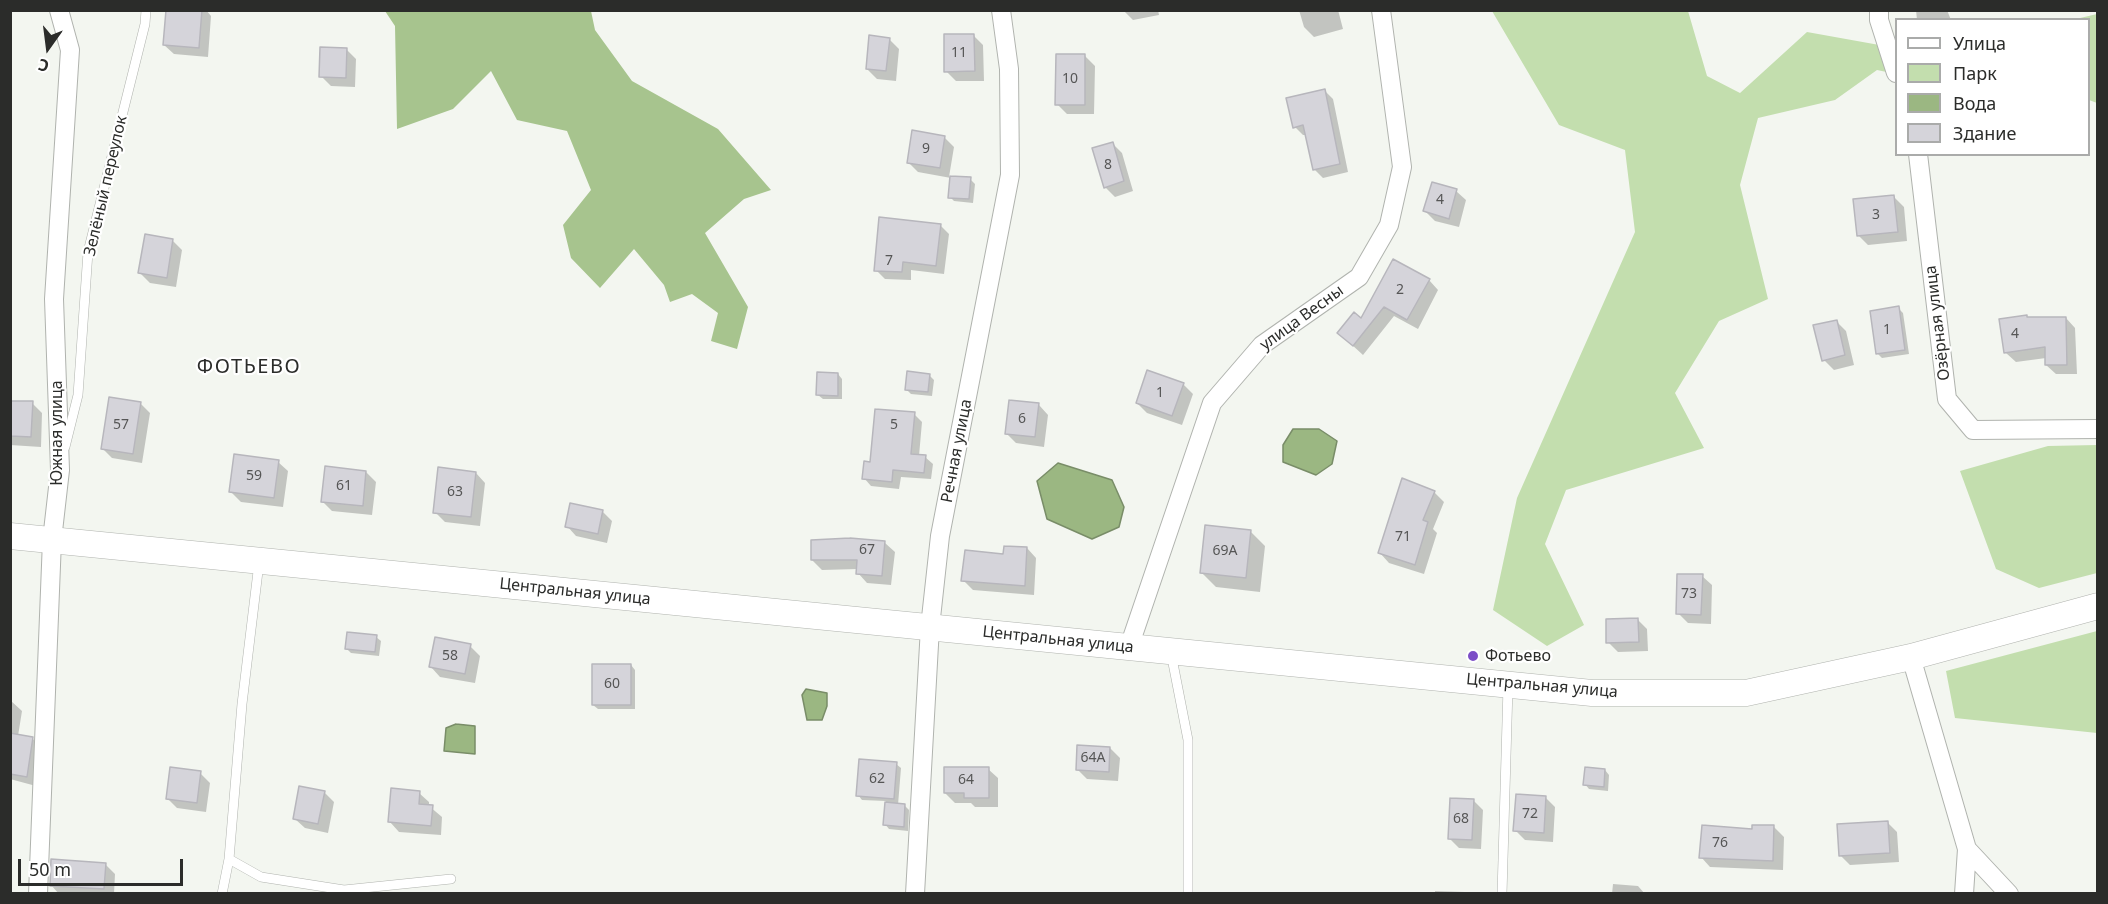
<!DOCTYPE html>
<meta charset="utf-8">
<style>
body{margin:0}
#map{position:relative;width:2108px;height:904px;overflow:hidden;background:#f3f6f0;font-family:"Noto Sans",sans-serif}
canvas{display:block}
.frame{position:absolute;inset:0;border:12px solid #2b2c2a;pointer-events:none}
.legend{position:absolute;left:1895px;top:18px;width:195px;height:138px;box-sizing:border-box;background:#fff;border:2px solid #aaabaa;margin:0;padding:8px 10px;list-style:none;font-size:18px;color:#2b2c2a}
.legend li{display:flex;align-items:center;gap:12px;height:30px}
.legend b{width:30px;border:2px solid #aaabaa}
.north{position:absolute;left:18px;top:18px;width:60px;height:60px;-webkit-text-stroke:4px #fff;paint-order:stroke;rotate:194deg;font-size:16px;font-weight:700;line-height:24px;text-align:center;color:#2b2c2a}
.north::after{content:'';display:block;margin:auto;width:21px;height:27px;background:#2b2c2a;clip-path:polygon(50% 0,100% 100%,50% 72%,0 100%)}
.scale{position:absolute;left:18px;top:859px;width:165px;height:27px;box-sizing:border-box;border:3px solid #2b2c2a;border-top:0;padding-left:8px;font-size:18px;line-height:21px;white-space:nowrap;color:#2b2c2a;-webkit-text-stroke:4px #fff;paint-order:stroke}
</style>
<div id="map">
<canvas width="2108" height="904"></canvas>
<div class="frame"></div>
<ul class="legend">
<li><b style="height:8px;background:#fff"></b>Улица</li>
<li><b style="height:16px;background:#c3deae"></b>Парк</li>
<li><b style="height:16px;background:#9bb782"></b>Вода</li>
<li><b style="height:16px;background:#d5d4da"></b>Здание</li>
</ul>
<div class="north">С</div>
<div class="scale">50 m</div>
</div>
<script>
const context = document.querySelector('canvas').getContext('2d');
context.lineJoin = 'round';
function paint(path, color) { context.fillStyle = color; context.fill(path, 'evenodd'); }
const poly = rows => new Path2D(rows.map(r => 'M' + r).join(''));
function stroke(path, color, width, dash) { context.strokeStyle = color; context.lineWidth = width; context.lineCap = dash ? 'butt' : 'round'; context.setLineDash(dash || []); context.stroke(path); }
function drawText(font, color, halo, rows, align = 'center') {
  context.font = font + ' "Noto Sans",sans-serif'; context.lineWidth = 4.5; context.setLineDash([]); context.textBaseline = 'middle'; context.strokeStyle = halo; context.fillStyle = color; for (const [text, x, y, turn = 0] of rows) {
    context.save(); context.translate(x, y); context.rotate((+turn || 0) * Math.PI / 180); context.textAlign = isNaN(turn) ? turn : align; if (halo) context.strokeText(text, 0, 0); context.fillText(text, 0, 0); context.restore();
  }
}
paint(poly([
 [1492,11,1688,11,1707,76,1740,93,1807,32,1896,48,1896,74,1877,70,1835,100,1758,118,1740,185,1768,299,1719,321,1675,393,1704,448,1566,490,1545,544,1584,625,1547,646,1493,610,1517,498,1635,232,1625,150,1559,125],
 [2097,14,2098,14,2097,103,2089,100,2088,20,2076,19],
 [2097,445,2097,573,2039,588,1996,569,1960,471,2048,446],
 [2097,631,2097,733,1955,718,1946,671]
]), '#c3deae');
paint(poly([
 [385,11,591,11,595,30,632,81,718,129,771,190,744,199,705,233,748,307,737,349,711,341,718,313,692,294,670,302,664,285,634,249,600,288,571,258,563,225,591,190,567,131,517,120,491,71,453,109,397,129,395,26]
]), '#a7c48e');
const water = poly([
 [1293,429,1319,429,1337,441,1332,464,1316,475,1283,462,1283,445,1293,429],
 [1058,463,1112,480,1124,507,1119,527,1092,539,1047,519,1037,481,1058,463],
 [806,689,827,693,827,706,822,720,807,720,802,695,806,689],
 [456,724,475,726,475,754,444,751,446,728,456,724]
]);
paint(water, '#9bb782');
stroke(water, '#798d68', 1.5);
paint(poly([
 [167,10,206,10,211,16,208,57,174,54,164,45],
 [1123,10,1158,10,1159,15,1133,20],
 [1299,10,1338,10,1343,29,1314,37,1304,27],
 [1916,10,1947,10,1951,20,1917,20],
 [974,36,983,45,984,81,956,81,946,71],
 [889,39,899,49,896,81,877,79,867,69],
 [346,49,356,59,355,87,331,86,321,76],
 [1085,56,1095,66,1094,114,1067,114,1057,104],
 [1324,90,1333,99,1348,172,1323,178,1314,169,1306,135,1303,135,1295,127],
 [944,137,954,147,949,177,970,179,975,184,973,203,954,201,950,197,951,178,918,172,908,162],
 [1112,143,1122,153,1133,191,1115,197,1105,187],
 [1456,191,1466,200,1459,227,1435,221,1425,211],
 [1894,197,1904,207,1907,241,1868,245,1858,235],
 [940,225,949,234,944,274,911,270,911,280,885,279,876,270],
 [172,240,182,250,176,287,150,283,140,273],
 [1429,280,1438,290,1418,329,1394,316,1363,355,1339,333],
 [1898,308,1903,313,1909,354,1882,358,1877,353],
 [2066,318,2075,328,2077,374,2056,374,2046,365,2046,358,2016,362,2006,353,2028,319],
 [1836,321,1846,331,1854,365,1834,370,1824,360],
 [838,374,842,379,842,399,823,399,818,395],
 [929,375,934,380,932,396,911,394,906,389],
 [1183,384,1193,394,1182,425,1147,413,1137,403],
 [10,402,32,403,42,413,41,447,10,445],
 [140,403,150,413,142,463,112,458,102,448],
 [1039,405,1048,415,1044,447,1016,443,1006,433],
 [914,414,922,422,919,456,925,457,933,464,931,479,901,477,899,489,871,486,864,478,871,464],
 [278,462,288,471,283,507,241,502,231,492],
 [366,472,376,482,372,515,332,511,322,501],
 [476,473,485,483,480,526,445,522,435,512],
 [1403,480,1435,493,1444,502,1433,529,1437,533,1424,574,1389,563,1380,553],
 [602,511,612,521,607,543,576,536,567,526],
 [1250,531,1265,546,1260,592,1216,587,1201,572],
 [885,543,895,552,891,585,867,583,858,573,858,569,822,570,812,560],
 [1027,548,1036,558,1034,595,973,590,963,580,1005,556],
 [1702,576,1712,585,1711,624,1688,623,1678,613],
 [1638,620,1647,629,1648,651,1618,652,1608,642],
 [376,637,381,641,379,656,351,653,346,648],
 [470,646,480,656,475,683,440,677,431,667],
 [631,665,635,670,635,709,598,709,593,705],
 [10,700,22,711,18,736,32,738,42,748,36,786,10,779],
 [1110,748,1120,758,1118,781,1087,779,1077,769],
 [896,764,901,768,898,805,905,806,909,810,908,831,889,829,885,824,886,801,862,800,858,795],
 [988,769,998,778,998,807,975,807,971,803,955,803,945,793],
 [1605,770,1609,775,1608,791,1589,789,1585,784],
 [200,773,210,783,206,812,177,808,167,798],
 [324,792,334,802,328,833,305,828,295,819],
 [419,793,429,802,429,806,442,817,441,835,399,832,390,822],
 [1546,798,1555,807,1553,842,1525,840,1515,830],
 [1473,800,1483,810,1481,849,1459,848,1449,838],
 [1887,822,1897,832,1899,862,1850,865,1840,855],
 [1774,827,1784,837,1783,870,1710,867,1701,857,1754,831],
 [105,864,115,874,114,894,59,894,51,885],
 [1613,884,1638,886,1645,894,1612,894],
 [1435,891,1465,892,1467,894,1435,894]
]), '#0003');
const building = poly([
 [166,10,202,10,199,48,163,45,166,10],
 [944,34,974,34,975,71,944,72,944,34],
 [869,35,890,38,886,71,866,69,869,35],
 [320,47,347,48,346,78,319,77,320,47],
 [1056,54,1085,54,1085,105,1055,105,1056,54],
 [1325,89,1340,164,1313,170,1303,125,1293,128,1286,98,1325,89],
 [912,130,945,136,940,168,907,163,912,130],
 [1113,142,1124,181,1104,188,1092,148,1113,142],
 [950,176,971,177,969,199,948,198,950,176],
 [1432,182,1457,189,1449,219,1423,211,1432,182],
 [1894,195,1898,232,1857,236,1853,199,1894,195],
 [879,217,941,224,936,266,903,262,902,272,874,271,879,217],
 [145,234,173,239,167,278,138,273,145,234],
 [1393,259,1430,279,1407,320,1384,307,1353,346,1337,333,1354,312,1361,318,1393,259],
 [1899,306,1905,350,1876,354,1870,311,1899,306],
 [2027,315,2027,317,2066,317,2067,365,2045,365,2045,347,2004,353,1999,319,2027,315],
 [1837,320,1845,355,1822,361,1813,325,1837,320],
 [1147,370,1184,383,1172,416,1136,403,1147,370],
 [907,371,930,374,928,392,905,390,907,371],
 [817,372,838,373,838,396,816,395,817,372],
 [109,397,141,402,133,454,101,449,109,397],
 [1009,400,1039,403,1035,437,1005,434,1009,400],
 [10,401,33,401,31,437,10,436,10,401],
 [875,409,915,412,911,454,926,455,924,473,893,470,892,482,862,479,864,461,870,462,875,409],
 [234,454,279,460,274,498,229,492,234,454],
 [325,466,366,471,363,506,321,502,325,466],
 [438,467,476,472,471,517,433,513,438,467],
 [1402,478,1435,491,1423,520,1428,522,1415,565,1378,553,1402,478],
 [570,503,603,510,598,534,565,527,570,503],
 [1205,525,1251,530,1246,578,1200,573,1205,525],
 [850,538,885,541,882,576,856,574,857,560,811,560,811,540,850,538],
 [1004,546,1027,547,1025,586,961,581,965,550,1003,554,1004,546],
 [1677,574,1703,574,1701,615,1676,614,1677,574],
 [1638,618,1639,642,1606,643,1606,619,1638,618],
 [347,632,377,635,375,652,345,649,347,632],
 [435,637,471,644,465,674,429,667,435,637],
 [592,664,631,664,631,705,592,705,592,664],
 [10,733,33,737,27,777,10,774,10,733],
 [1077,745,1110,747,1109,772,1076,770,1077,745],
 [859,759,897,762,894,799,856,796,859,759],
 [170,767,201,771,197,803,166,799,170,767],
 [944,767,989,767,989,798,964,798,964,793,944,793,944,767],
 [1585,767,1605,769,1604,787,1583,785,1585,767],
 [299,786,325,791,318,824,293,819,299,786],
 [391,788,420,791,419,804,433,805,431,826,388,822,391,788],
 [1516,794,1546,796,1544,833,1513,831,1516,794],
 [1450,798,1474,799,1472,840,1448,839,1450,798],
 [885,802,905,804,904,827,883,825,885,802],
 [1888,821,1890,853,1839,856,1837,824,1888,821],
 [1702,825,1752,829,1752,825,1774,825,1773,861,1699,858,1702,825],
 [51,859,106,863,104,889,50,886,51,859]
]);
paint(building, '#d5d4da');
stroke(building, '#b7b6bc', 1.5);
const service = poly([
 [65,447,78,395,88,252,145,24,146,10],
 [1171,653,1188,740,1188,894],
 [229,859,261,877,344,890,451,879],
 [222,894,229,859,242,704,259,563],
 [1502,894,1508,687]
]);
const minor = poly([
 [1879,10,1879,20,1896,73],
 [1918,154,1947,399,1973,430,2098,429],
 [1129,647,1212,403,1262,345,1359,277,1389,225,1402,167,1381,10],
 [1911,657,1967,849,1964,894],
 [1967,849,2009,894],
 [38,894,52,540,60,470,54,299,70,50,59,10],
 [915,894,930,627,940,536,1010,175,1009,69,1001,10]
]);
const secondary = poly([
 [10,536,1592,693,1746,693,1911,657,2098,606]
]);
stroke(service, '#b0b3ae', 10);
stroke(minor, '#b0b3ae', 20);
stroke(secondary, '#b0b3ae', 27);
stroke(service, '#fff', 9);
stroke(minor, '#fff', 18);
stroke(secondary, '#fff', 26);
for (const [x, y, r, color] of [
 [1473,656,6,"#7c4ec7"]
]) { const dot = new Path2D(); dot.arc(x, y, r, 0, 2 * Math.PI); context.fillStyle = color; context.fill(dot); stroke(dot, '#fff', 2); }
drawText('14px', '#565656', null, [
 ["11",959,53],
 ["10",1070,79],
 ["9",926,149],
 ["8",1108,165],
 ["4",1440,200],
 ["3",1876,215],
 ["7",889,261],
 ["2",1400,290],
 ["1",1887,330],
 ["4",2015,334],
 ["1",1160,393],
 ["6",1022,419],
 ["57",121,425],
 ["5",894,425],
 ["59",254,476],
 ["61",344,486],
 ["63",455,492],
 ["71",1403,537],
 ["67",867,550],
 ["69А",1225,551],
 ["73",1689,594],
 ["58",450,656],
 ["60",612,684],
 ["64А",1093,758],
 ["62",877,779],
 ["64",966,780],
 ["72",1530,814],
 ["68",1461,819],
 ["76",1720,843]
]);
drawText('16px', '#2b2c2a', '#fff', [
 ["Зелёный переулок",106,186,-77],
 ["улица Весны",1302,318,-36],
 ["Озёрная улица",1938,323,-97],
 ["Южная улица",57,433,-90],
 ["Речная улица",957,451,-79],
 ["Центральная улица",575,592,6],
 ["Центральная улица",1058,640,6],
 ["Центральная улица",1542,686,5]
]);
drawText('16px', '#2b2c2a', '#fff', [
 ["Фотьево",1485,656]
], 'left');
context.letterSpacing = '1.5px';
drawText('20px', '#2b2c2a', '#fff', [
 ["ФОТЬЕВО",249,367]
]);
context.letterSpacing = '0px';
</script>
